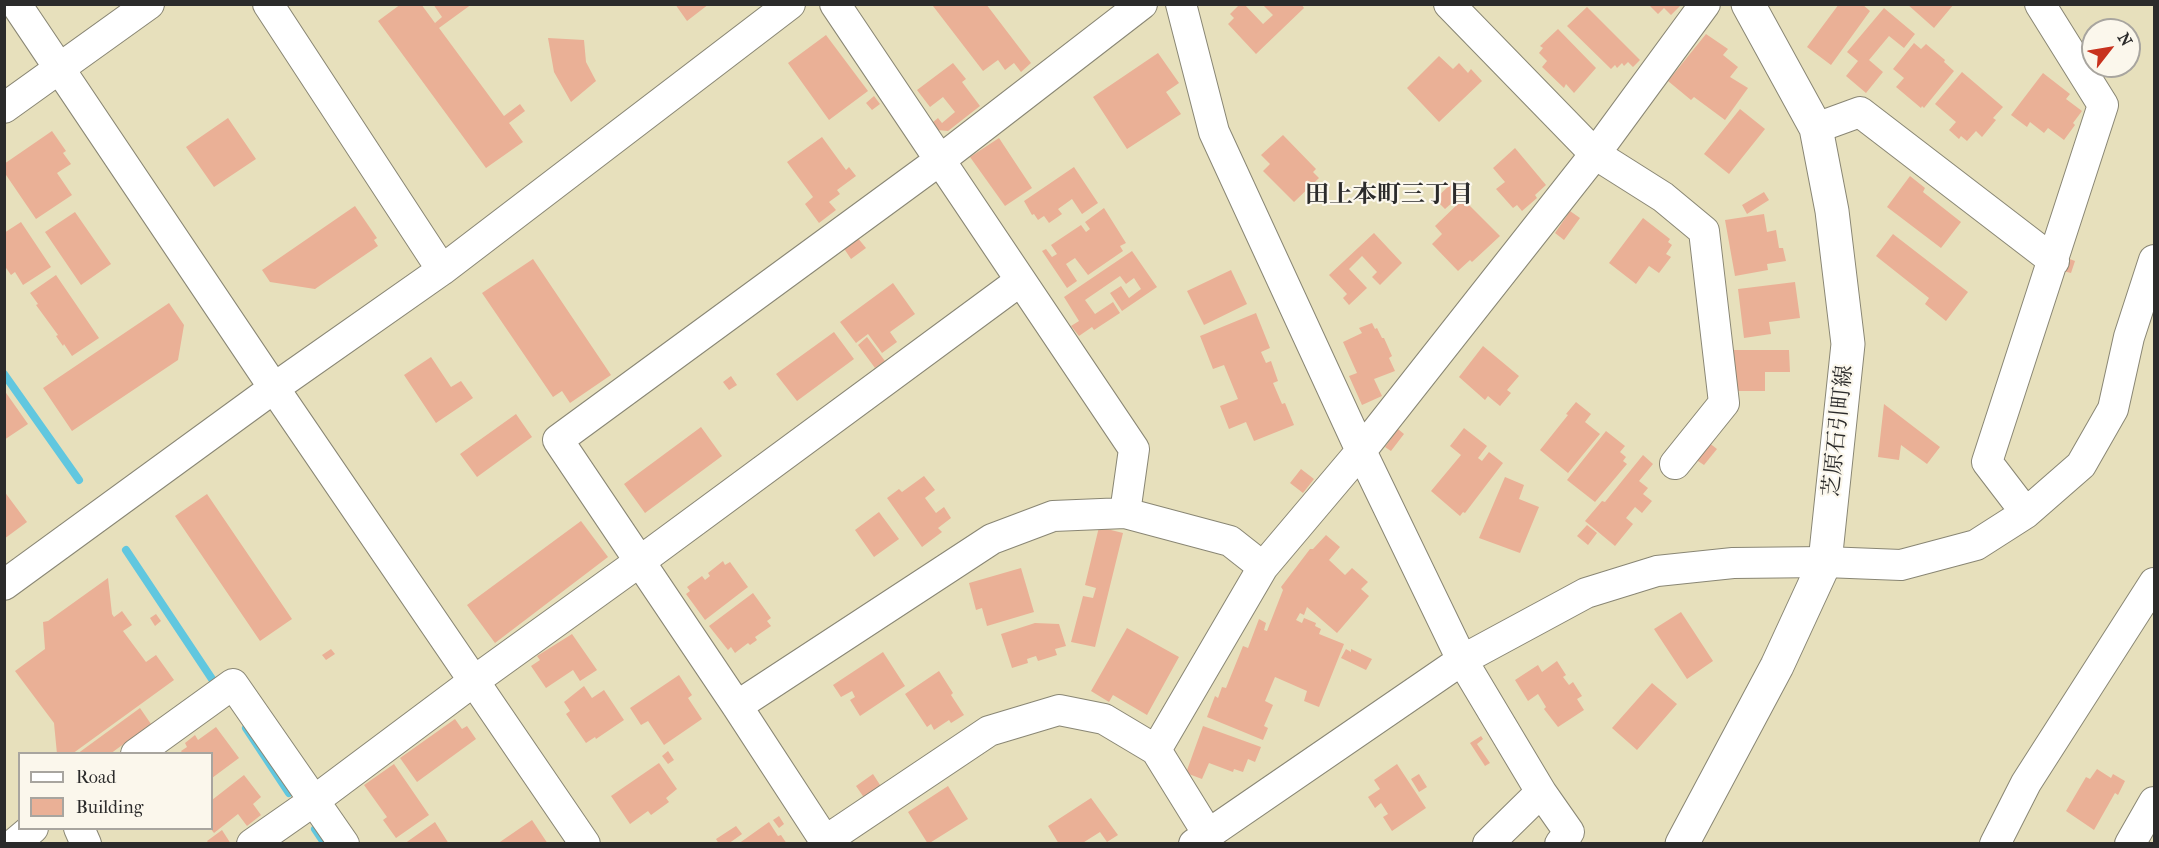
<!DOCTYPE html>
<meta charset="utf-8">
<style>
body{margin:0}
#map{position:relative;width:2159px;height:848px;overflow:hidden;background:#e7e0bc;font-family:"IM FELL French Canon",serif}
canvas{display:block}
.frame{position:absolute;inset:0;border:6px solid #2b2b2b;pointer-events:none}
.legend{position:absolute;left:18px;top:752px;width:195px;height:78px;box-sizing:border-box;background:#fbf7ec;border:2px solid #a8a59f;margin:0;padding:8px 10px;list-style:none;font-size:18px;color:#2b2b2b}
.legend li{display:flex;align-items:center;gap:12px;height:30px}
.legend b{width:30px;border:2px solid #a8a59f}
.north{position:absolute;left:2081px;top:18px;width:60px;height:60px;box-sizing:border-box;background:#fbf7ec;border:2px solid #a8a59f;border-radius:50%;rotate:59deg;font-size:16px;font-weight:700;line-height:24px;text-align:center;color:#2b2b2b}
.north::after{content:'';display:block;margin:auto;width:21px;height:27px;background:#c8321e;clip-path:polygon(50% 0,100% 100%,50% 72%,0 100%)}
</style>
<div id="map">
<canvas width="2159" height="848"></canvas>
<div class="frame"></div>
<ul class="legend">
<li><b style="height:8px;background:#fff"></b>Road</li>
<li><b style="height:16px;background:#eab096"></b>Building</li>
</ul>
<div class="north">N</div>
</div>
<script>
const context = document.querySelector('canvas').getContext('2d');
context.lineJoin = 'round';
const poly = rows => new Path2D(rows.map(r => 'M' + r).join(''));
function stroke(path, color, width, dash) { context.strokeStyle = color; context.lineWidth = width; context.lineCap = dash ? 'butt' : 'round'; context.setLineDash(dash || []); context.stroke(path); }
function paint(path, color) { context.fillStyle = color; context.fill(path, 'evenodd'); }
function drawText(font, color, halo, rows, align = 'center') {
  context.font = font + ' "IM FELL French Canon","Noto Serif JP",serif'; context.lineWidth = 4.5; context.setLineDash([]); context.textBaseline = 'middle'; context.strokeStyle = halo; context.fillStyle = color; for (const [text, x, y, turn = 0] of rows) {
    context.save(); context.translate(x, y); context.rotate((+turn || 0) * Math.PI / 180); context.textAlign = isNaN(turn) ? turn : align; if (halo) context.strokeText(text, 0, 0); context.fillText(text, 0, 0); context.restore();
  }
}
stroke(poly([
 [4,374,79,480],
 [126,550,212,679],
 [246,728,289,793],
 [315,829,325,844]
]), '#61c7df', 8);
paint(poly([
 [401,4,421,4,435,23,442,17,433,4,472,4,439,28,504,116,520,104,525,111,509,123,523,142,486,168,378,21],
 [675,4,709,4,687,21],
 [935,4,986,4,1031,63,1021,72,1014,63,1005,70,998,60,983,71,933,6],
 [1240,4,1244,4,1263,24,1273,15,1262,4,1301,4,1304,8,1256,54,1228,24,1234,18,1230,14],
 [1648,4,1682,4,1671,15,1664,8,1658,14],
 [1839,4,1862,4,1870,11,1831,65,1807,47],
 [1907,4,1954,4,1934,28],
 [1587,7,1640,60,1633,67,1628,62,1624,66,1622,63,1617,68,1615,65,1611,69,1567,26],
 [1884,8,1915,34,1904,48,1889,36,1869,60,1883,72,1866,93,1846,76,1858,61,1847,52],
 [1558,29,1596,68,1574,93,1566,84,1564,88,1542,67,1547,61,1539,53,1543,48,1540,46],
 [1706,34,1728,49,1723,55,1738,67,1730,77,1748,88,1725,120,1694,97,1691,100,1668,81],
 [826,35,868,91,829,120,788,63],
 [548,38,584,40,586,62,596,81,571,102,554,72],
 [1914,43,1921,49,1926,44,1945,60,1944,62,1954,71,1924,108,1922,106,1921,108,1896,87,1904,78,1893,69],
 [1158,53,1179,83,1166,92,1181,114,1127,149,1093,97],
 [1439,56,1453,69,1459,63,1468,73,1471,69,1482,81,1439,122,1407,88],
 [953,63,966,79,962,82,980,106,948,131,937,130,932,123,938,118,942,123,955,112,943,97,930,107,917,90],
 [1962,72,2003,107,1993,118,1996,120,1982,137,1976,131,1967,141,1961,136,1959,139,1949,130,1956,122,1935,104],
 [2043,73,2070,94,2066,99,2082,111,2073,123,2075,125,2064,140,2048,128,2044,133,2030,122,2027,127,2011,115],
 [874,96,880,104,872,110,866,103],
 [1740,109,1765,129,1729,174,1704,154],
 [228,118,256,159,214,187,186,147],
 [52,131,66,151,63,153,71,164,57,173,72,195,36,219,4,172,4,164],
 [1283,135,1316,169,1313,172,1319,178,1294,202,1263,171,1270,164,1261,155],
 [822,137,846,170,849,167,856,176,837,190,840,194,829,202,836,210,819,223,805,204,813,197,787,162],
 [999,138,1032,188,1005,206,970,157],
 [1515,148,1546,185,1535,195,1537,198,1522,211,1517,205,1513,208,1496,189,1505,182,1493,168],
 [1074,167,1098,203,1082,214,1072,199,1058,209,1062,214,1049,223,1044,216,1038,220,1034,214,1032,215,1024,201],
 [1910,176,1925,188,1923,192,1961,222,1941,248,1887,207],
 [1452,183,1462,194,1445,209,1435,199],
 [1764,192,1769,200,1747,214,1742,205],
 [1463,199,1500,236,1472,262,1470,260,1458,271,1432,244,1442,234,1435,226],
 [355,206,377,238,374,240,378,246,315,289,270,282,262,270],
 [1104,208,1126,243,1120,246,1123,251,1088,275,1075,258,1066,264,1077,281,1067,288,1042,251,1046,249,1052,257,1057,254,1051,245,1081,225,1086,232,1090,229,1085,222],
 [1570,211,1580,218,1564,240,1555,233],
 [75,212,111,264,81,285,45,232],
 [1764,214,1767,232,1776,230,1779,248,1783,248,1786,261,1767,264,1768,270,1735,276,1725,220],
 [1643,218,1670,239,1668,242,1672,245,1666,254,1671,257,1659,273,1649,266,1636,284,1609,263],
 [21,222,51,267,23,285,15,272,11,275,4,265,4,233],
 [1374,233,1402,263,1380,285,1372,277,1377,272,1362,256,1349,269,1367,288,1349,305,1343,298,1347,294,1329,275],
 [1893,234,1968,292,1946,321,1925,304,1929,298,1876,256],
 [857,237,866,248,851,259,843,247],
 [1132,251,1157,287,1122,311,1110,293,1121,286,1129,298,1141,289,1134,278,1126,284,1120,276,1085,300,1095,314,1113,302,1120,313,1094,330,1092,327,1079,336,1071,326,1079,321,1064,297],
 [2067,258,2075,261,2071,273,2063,271],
 [533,259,611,375,570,403,562,391,553,397,482,293],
 [1231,270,1247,304,1204,325,1187,291],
 [56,275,99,338,72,356,64,344,63,346,56,336,58,335,36,305,38,304,30,293],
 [1795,282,1800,318,1769,322,1771,334,1744,338,1738,289],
 [893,283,915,314,890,332,897,342,882,353,868,334,856,343,840,322],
 [169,303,184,325,178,360,72,431,43,388],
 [1256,313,1270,348,1261,352,1266,363,1271,361,1278,381,1273,383,1282,404,1285,403,1294,425,1254,441,1246,422,1229,429,1220,406,1238,399,1224,365,1213,369,1200,336],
 [1372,323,1375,329,1377,328,1382,338,1384,338,1392,356,1389,358,1395,371,1374,379,1382,396,1362,405,1349,376,1357,373,1343,342,1362,333,1359,328],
 [834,332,854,359,797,401,776,374],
 [867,337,885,361,875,368,858,345],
 [1483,346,1519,376,1507,390,1511,393,1500,406,1488,396,1485,400,1459,377],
 [1734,350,1789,350,1790,372,1765,372,1765,391,1734,391],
 [431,357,451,387,461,381,473,398,436,423,404,375],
 [731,376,737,385,729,390,723,382],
 [4,390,28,424,4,440],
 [1576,402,1591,414,1585,422,1600,434,1568,473,1540,450,1568,415,1566,414],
 [1884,404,1940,447,1927,464,1901,445,1899,460,1878,457],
 [516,414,532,437,477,477,460,454],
 [701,427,722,456,645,513,624,484],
 [1464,428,1487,446,1478,458,1482,461,1489,452,1503,463,1465,513,1463,512,1460,516,1431,491,1461,455,1450,446],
 [1398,429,1404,434,1391,451,1385,447],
 [1606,431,1625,446,1620,452,1626,457,1623,461,1627,464,1595,502,1567,480],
 [1708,442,1717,449,1704,465,1695,459],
 [1643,455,1653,464,1639,481,1648,488,1643,494,1652,501,1642,513,1635,507,1626,518,1633,524,1615,546,1585,521,1602,501,1605,502],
 [1301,469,1314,479,1303,493,1290,483],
 [924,476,935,490,925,498,936,513,944,507,951,518,938,528,942,532,922,547,887,498,899,489,902,492],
 [1505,477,1524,485,1519,499,1539,507,1520,553,1479,538],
 [4,491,27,522,4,539],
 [207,494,292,619,260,641,175,516],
 [879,512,899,539,874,557,855,530],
 [581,521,608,557,495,643,467,605],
 [1587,525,1597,533,1588,545,1577,536],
 [1099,527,1123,533,1095,647,1071,642,1083,596,1093,598,1096,588,1085,585],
 [1326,535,1340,547,1329,560,1345,575,1352,568,1368,582,1361,589,1369,596,1337,633,1307,607,1304,615,1300,613,1296,620,1302,623,1304,618,1316,623,1315,626,1321,629,1319,634,1344,644,1319,707,1304,701,1307,691,1275,677,1265,701,1273,705,1264,726,1268,728,1263,740,1207,717,1215,696,1218,698,1222,687,1226,688,1243,646,1248,648,1259,619,1266,623,1264,630,1267,631,1283,590,1281,587,1310,549,1313,549],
 [723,561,725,565,730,562,748,587,705,620,686,594,690,591,687,587,702,576,705,580,710,576,708,573],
 [1021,568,1034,612,987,626,982,608,976,610,969,583],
 [108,578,112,614,114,617,122,611,132,625,123,631,146,662,156,655,174,680,72,754,57,754,54,723,15,671,45,649,43,622,48,621],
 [753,593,771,618,767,621,771,626,755,637,757,640,750,645,748,643,735,653,731,647,728,650,709,626],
 [1681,612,1713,661,1687,679,1654,629],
 [156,614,161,621,155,626,150,618],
 [1035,623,1059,624,1066,646,1055,649,1057,655,1038,661,1036,656,1027,659,1028,663,1012,668,1001,634],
 [1127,628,1179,657,1147,715,1113,695,1109,702,1091,691],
 [572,634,597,670,580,681,573,670,546,688,531,666,540,660,537,656],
 [331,649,335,654,326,660,322,655],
 [1346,649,1351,652,1351,649,1372,659,1366,670,1341,658],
 [883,652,905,686,860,716,850,700,855,697,852,691,841,697,833,685],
 [1557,661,1566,675,1563,677,1569,685,1573,682,1582,696,1577,699,1584,710,1558,727,1544,709,1546,707,1538,694,1528,701,1515,680,1538,665,1542,672],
 [939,671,953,693,951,695,964,715,951,723,949,720,934,730,931,724,927,727,905,694],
 [679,675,692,695,688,698,702,719,664,745,648,721,641,725,630,708],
 [1652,683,1677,704,1637,750,1612,728],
 [584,686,592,698,604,690,624,720,596,739,595,737,586,743,566,714,570,711,564,702],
 [140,708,151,724,110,754,77,754],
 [455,719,462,729,467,726,476,739,417,782,400,758],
 [1203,726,1261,747,1255,762,1248,759,1243,772,1234,769,1233,772,1209,763,1202,779,1186,773],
 [216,727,239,758,212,778,212,754,183,754,181,751,187,747,185,743,195,735,198,740],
 [1481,736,1483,739,1477,744,1490,763,1485,766,1470,743],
 [668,751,674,760,668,764,662,756],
 [659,763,677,789,666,798,669,802,651,815,648,811,630,824,611,796],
 [394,764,429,815,396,838,383,820,387,817,364,785],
 [1397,764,1426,808,1392,831,1383,817,1388,814,1381,803,1375,808,1368,797,1380,789,1374,780],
 [2097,769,2111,778,2113,774,2125,781,2118,795,2115,793,2094,830,2066,811,2086,777,2090,779],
 [873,774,882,788,865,799,856,786],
 [1419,774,1427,787,1419,792,1411,779],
 [244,775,261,797,253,804,261,815,247,826,238,814,214,833,210,828,212,800],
 [948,786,968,819,928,844,908,812],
 [1091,798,1118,835,1107,842,1100,832,1081,844,1059,844,1048,826],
 [779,816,784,824,779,828,773,820],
 [532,820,548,844,497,844],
 [435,822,449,844,404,844],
 [769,822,778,836,781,835,787,844,738,844],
 [736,826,742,834,728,844,719,844,716,839],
 [222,830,231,844,209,844,207,841]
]), '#eab096');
const minor = poly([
 [16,4,274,388,585,844],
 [268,4,442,270],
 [835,4,1134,449,1125,513],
 [1142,4,940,160,558,440,737,706,825,841,989,731,1059,710,1104,719,1156,750,1208,834],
 [1181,4,1214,132,1361,451,1462,660,1541,792,1569,832,1560,844],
 [1449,4,1595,154,1663,197,1704,231,1724,403,1675,464],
 [4,108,149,4],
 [1816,128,1860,112,2054,261],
 [2026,513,1987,462,2103,105,2040,4],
 [4,585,274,388,442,270,790,4],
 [737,706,992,539,1053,516,1125,513,1230,541,1263,567],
 [1156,750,1263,567,1361,451,1595,154,1705,4],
 [136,754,233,684,344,844],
 [79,828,86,844],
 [14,844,33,828],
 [252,844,315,800,474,681,639,562,1020,281],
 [1194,844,1462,660,1586,593,1657,571,1733,563,1825,562,1901,565,1976,545,2026,513,2081,465,2113,409,2129,337,2154,260],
 [1488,844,1541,792],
 [1995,844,2026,783,2154,583],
 [2130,844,2154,802]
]);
const major = poly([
 [1682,844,1777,666,1825,562,1848,344,1832,211,1816,128,1748,4]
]);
stroke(minor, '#898674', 32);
stroke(major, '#898674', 35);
stroke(minor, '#fff', 30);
stroke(major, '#fff', 33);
drawText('22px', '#2b2b2b', '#fbf7ec', [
 ["芝原石引町線",1839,431,-84]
]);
drawText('bold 24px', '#2b2b2b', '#fbf7ec', [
 ["田上本町三丁目",1389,196]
]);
</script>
